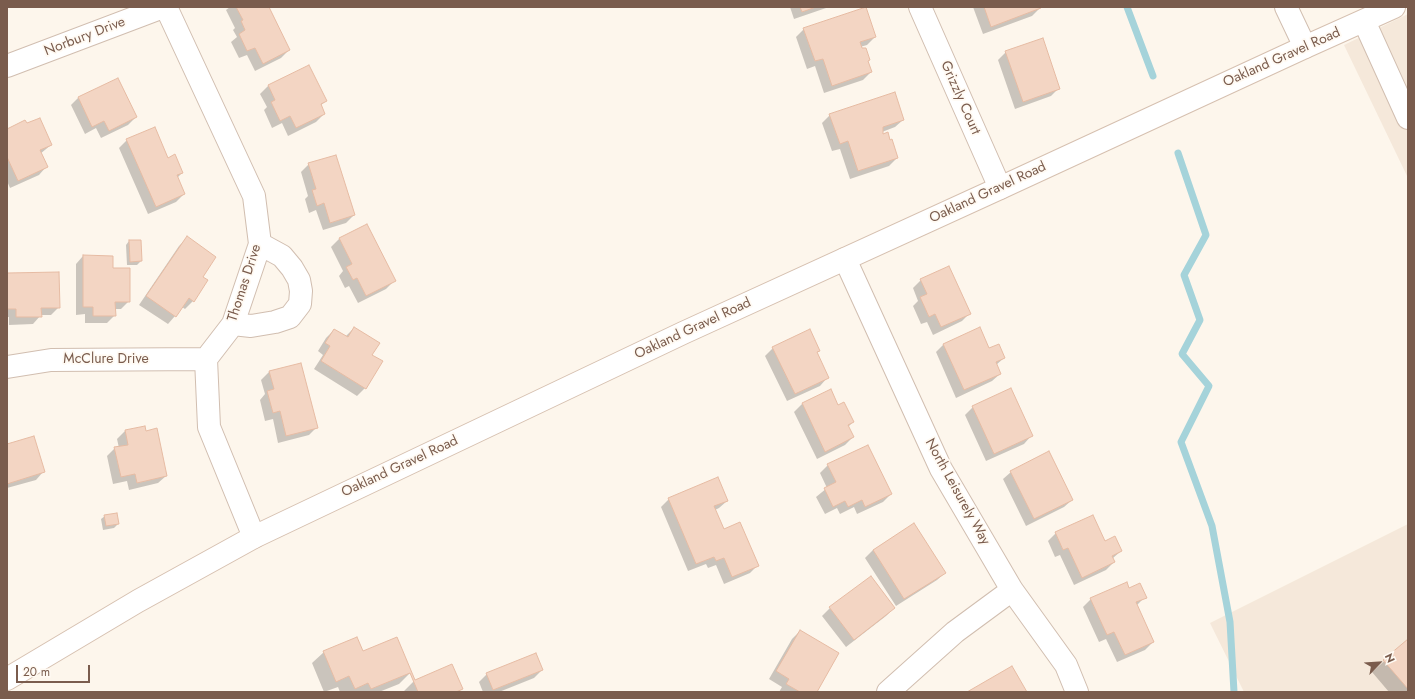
<!DOCTYPE html>
<style>
body{margin:0}
#map{position:relative;width:1415px;height:699px;overflow:hidden;background:#fdf6ec;font-family:Jost,sans-serif}
canvas{display:block}
.frame{position:absolute;inset:0;border:8px solid #7a5c4d;pointer-events:none}
.north{position:absolute;left:1359px;top:643px;width:40px;height:40px;-webkit-text-stroke:3px #fffaf3;paint-order:stroke;rotate:65deg;font-size:11px;font-weight:700;line-height:16px;text-align:center;color:#7a5c4d}
.north::after{content:'';display:block;margin:auto;width:14px;height:18px;background:#7a5c4d;clip-path:polygon(50% 0,100% 100%,50% 72%,0 100%)}
.scale{position:absolute;left:16px;top:665px;width:74px;height:18px;box-sizing:border-box;border:2px solid #7a5c4d;border-top:0;padding-left:5px;font-size:12px;line-height:14px;white-space:nowrap;color:#7a5c4d;-webkit-text-stroke:3px #fffaf3;paint-order:stroke}
</style>
<div id="map">
<canvas width="1415" height="699"></canvas>
<div class="frame"></div>
<div class="north">N</div>
<div class="scale">20 m</div>
</div>
<script>
const context = document.querySelector('canvas').getContext('2d');
context.lineJoin = 'round';
function paint(path, color) { context.fillStyle = color; context.fill(path, 'evenodd'); }
const poly = rows => new Path2D(rows.map(r => 'M' + r).join(''));
function stroke(path, color, width, dash) { context.strokeStyle = color; context.lineWidth = width; context.lineCap = dash ? 'butt' : 'round'; context.setLineDash(dash || []); context.stroke(path); }
function drawText(font, color, halo, rows, align = 'center') {
  context.font = font + ' Jost,sans-serif'; context.lineWidth = 3.5; context.setLineDash([]); context.textBaseline = 'middle'; context.strokeStyle = halo; context.fillStyle = color; for (const [text, x, y, turn = 0] of rows) {
    context.save(); context.translate(x, y); context.rotate((+turn || 0) * Math.PI / 180); context.textAlign = isNaN(turn) ? turn : align; if (halo) context.strokeText(text, 0, 0); context.fillText(text, 0, 0); context.restore();
  }
}
paint(poly([
 [1408,14,1408,178,1344,45],
 [1408,524,1408,692,1244,692,1210,623]
]), '#f5e8da');
paint(poly([
 [230,7,268,7,289,50,281,58,255,71,247,55,239,58,231,42,237,37,233,30,235,28,226,10],
 [790,7,829,7,794,19],
 [973,7,1040,7,1040,8,1032,16,983,34],
 [804,29,875,37,867,45,860,47,869,60,867,62,871,72,863,80,824,93,815,66,807,69,796,37],
 [1006,52,1059,88,1051,96,1015,109,998,60],
 [309,66,326,101,320,106,324,114,316,122,288,136,282,123,272,128,264,110,267,107,260,94,268,86],
 [79,97,136,117,128,125,101,138,96,128,85,134,71,105],
 [830,115,903,120,895,127,882,132,882,135,897,158,889,166,850,179,840,149,832,151,822,123],
 [7,130,51,145,40,154,46,167,39,175,10,188,7,181],
 [127,140,182,173,177,178,184,194,176,202,148,214,119,148],
 [309,164,354,215,346,223,323,230,316,210,309,213,305,199,308,196,301,172],
 [366,226,394,281,386,289,358,303,349,286,345,288,339,276,343,271,331,247,339,239],
 [187,238,202,277,193,301,185,309,182,307,175,316,168,324,139,305,179,246],
 [129,241,141,261,137,265,127,265,126,245],
 [83,256,112,269,129,301,121,309,115,309,115,315,107,323,85,323,85,314,76,315,76,264],
 [7,274,59,307,51,315,41,315,33,324,9,325,9,317,7,317],
 [921,280,970,313,962,321,933,335,927,322,921,324,913,306,918,301,913,288],
 [354,328,371,355,365,388,357,396,314,369,323,355,318,351,326,338,334,330,346,336],
 [944,344,989,349,1004,358,996,365,1000,374,992,381,956,398,936,352],
 [773,348,819,350,816,354,827,378,820,386,787,401,765,356],
 [300,364,317,427,309,435,278,443,273,419,265,421,260,400,265,394,261,380,269,372],
 [831,391,838,406,853,422,848,427,853,437,845,445,817,459,794,412,802,404],
 [973,407,1031,436,1024,444,986,461,965,415],
 [144,427,166,476,158,483,129,490,127,481,113,484,107,456,115,448,119,448,117,439,125,431],
 [7,445,43,472,36,480,7,488],
 [828,465,891,494,883,502,857,514,854,507,840,514,837,508,825,514,816,497,827,488,820,473],
 [1011,472,1072,500,1064,507,1026,526,1003,479],
 [669,499,727,501,719,508,715,510,724,531,758,565,750,573,724,584,716,565,708,568,706,564,688,571,661,507],
 [116,514,118,524,114,528,103,530,101,519,105,516],
 [914,524,945,573,937,580,896,606,865,558,873,550],
 [1056,533,1105,543,1121,551,1113,558,1114,562,1106,570,1074,585,1060,555,1055,557,1048,541],
 [1129,589,1145,597,1136,606,1153,642,1145,650,1117,662,1106,639,1099,642,1083,607,1091,599],
 [830,608,894,608,886,616,846,647,822,616],
 [800,631,816,692,779,692,782,687,769,679,792,639],
 [1408,640,1408,692,1389,692,1372,672],
 [324,652,411,672,399,684,379,692,340,692,338,687,324,692,312,663],
 [542,670,534,678,499,692,483,692,479,682,487,674],
 [414,681,461,689,459,692,403,692]
]), '#0003');
stroke(poly([
 [1127,7,1153,76],
 [1178,153,1206,235,1184,275,1200,320,1182,354,1209,386,1181,442,1212,526,1230,622,1234,692]
]), '#a5d3da', 7);
const building = poly([
 [236,7,269,7,290,50,263,64,255,48,247,51,239,34,245,30,241,21,243,20,236,7],
 [800,7,816,7,802,12,800,7],
 [866,7,876,37,860,42,862,48,866,48,870,60,868,61,872,72,832,86,823,59,815,61,803,28,866,7],
 [984,7,1041,7,1041,8,991,27,984,7],
 [1043,38,1060,89,1023,102,1005,51,1043,38],
 [309,65,327,101,321,104,325,114,296,128,290,116,280,121,271,102,275,100,268,85,309,65],
 [118,78,137,117,109,131,104,121,92,127,78,97,118,78],
 [895,92,904,120,883,127,883,134,888,132,890,140,892,139,898,158,858,171,848,141,840,144,829,114,895,92],
 [40,118,52,145,40,150,48,167,18,181,7,157,7,129,25,120,27,123,40,118],
 [155,127,168,158,175,154,183,173,177,175,185,194,156,207,126,139,155,127],
 [336,155,355,215,330,223,324,203,317,206,312,190,316,189,308,163,336,155],
 [367,224,396,281,366,296,357,278,353,280,346,267,352,264,339,238,367,224],
 [187,236,216,257,203,277,208,280,194,302,189,298,176,317,146,296,187,236],
 [129,240,141,240,142,261,130,262,129,240],
 [83,255,113,256,113,268,130,268,130,302,115,302,116,316,93,316,93,307,83,307,83,255],
 [949,266,971,314,941,327,935,314,929,317,920,297,927,294,920,279,949,266],
 [59,272,60,308,41,308,42,317,16,317,16,309,7,309,7,273,59,272],
 [354,327,380,343,372,355,383,361,366,389,321,361,330,346,325,343,334,329,348,337,354,327],
 [980,327,989,348,999,344,1005,358,996,362,1001,374,964,390,943,344,980,327],
 [810,329,820,351,817,352,829,378,795,394,772,347,810,329],
 [301,363,318,428,286,436,280,411,273,413,267,391,274,389,269,371,301,363],
 [1011,388,1033,436,994,454,972,406,1011,388],
 [831,389,838,405,844,402,854,422,848,425,854,437,825,452,802,403,831,389],
 [145,426,146,431,157,428,167,476,137,483,135,474,121,477,114,447,128,445,125,430,145,426],
 [34,436,45,472,7,484,7,444,34,436],
 [868,445,892,494,865,507,862,500,848,507,845,501,833,507,824,488,836,482,827,464,868,445],
 [1049,451,1073,500,1034,519,1010,471,1049,451],
 [718,477,728,501,714,506,724,529,740,522,759,566,732,577,724,558,716,561,714,557,696,564,668,498,718,477],
 [117,513,119,524,106,526,104,515,117,513],
 [1093,515,1105,541,1115,536,1122,551,1112,556,1115,562,1082,578,1068,548,1063,550,1055,532,1093,515],
 [914,523,946,573,904,599,873,550,914,523],
 [871,576,895,608,854,640,829,607,871,576],
 [1127,582,1129,588,1140,583,1147,598,1136,602,1154,642,1125,655,1114,632,1107,635,1090,598,1127,582],
 [800,630,839,653,817,692,800,692,786,684,789,679,776,671,800,630],
 [357,637,363,651,397,637,415,680,452,664,463,689,456,692,418,692,410,673,371,689,368,683,355,689,349,676,336,682,323,651,357,637],
 [1408,639,1408,689,1383,660,1408,639],
 [536,653,543,670,493,690,486,673,536,653],
 [1012,666,1027,692,967,692,1012,666]
]);
paint(building, '#f3d5c3');
stroke(building, '#e6bba3', 1);
const street = poly([
 [166,7,254,196,260,244,233,324,206,359,209,427,254,537],
 [920,7,1000,188],
 [1286,7,1305,47],
 [1364,21,1408,118],
 [7,66,163,7],
 [845,259,941,469,1012,590,1066,665,1077,692],
 [233,324,251,326,275,322,290,317,300,304,301,291,299,280,292,268,282,256,260,244],
 [7,367,51,360,206,359],
 [888,692,955,632,1012,590]
]);
const secondary = poly([
 [7,679,138,601,254,537,683,333,1000,188,1305,47,1394,7]
]);
stroke(street, '#d1beb0', 24);
stroke(secondary, '#d6c0b0', 24);
stroke(street, '#fff', 22);
stroke(secondary, '#fff', 22);
drawText('14px', '#7a5c4d', '#fffaf3', [
 ["Norbury Drive",85,37,-21],
 ["Oakland Gravel Road",1282,58,-24],
 ["Grizzly Court",960,98,66],
 ["Oakland Gravel Road",988,193,-25],
 ["Thomas Drive",245,283,-72],
 ["Oakland Gravel Road",693,329,-25],
 ["McClure Drive",106,360],
 ["Oakland Gravel Road",400,467,-25],
 ["North Leisurely Way",957,492,61]
]);
</script>
